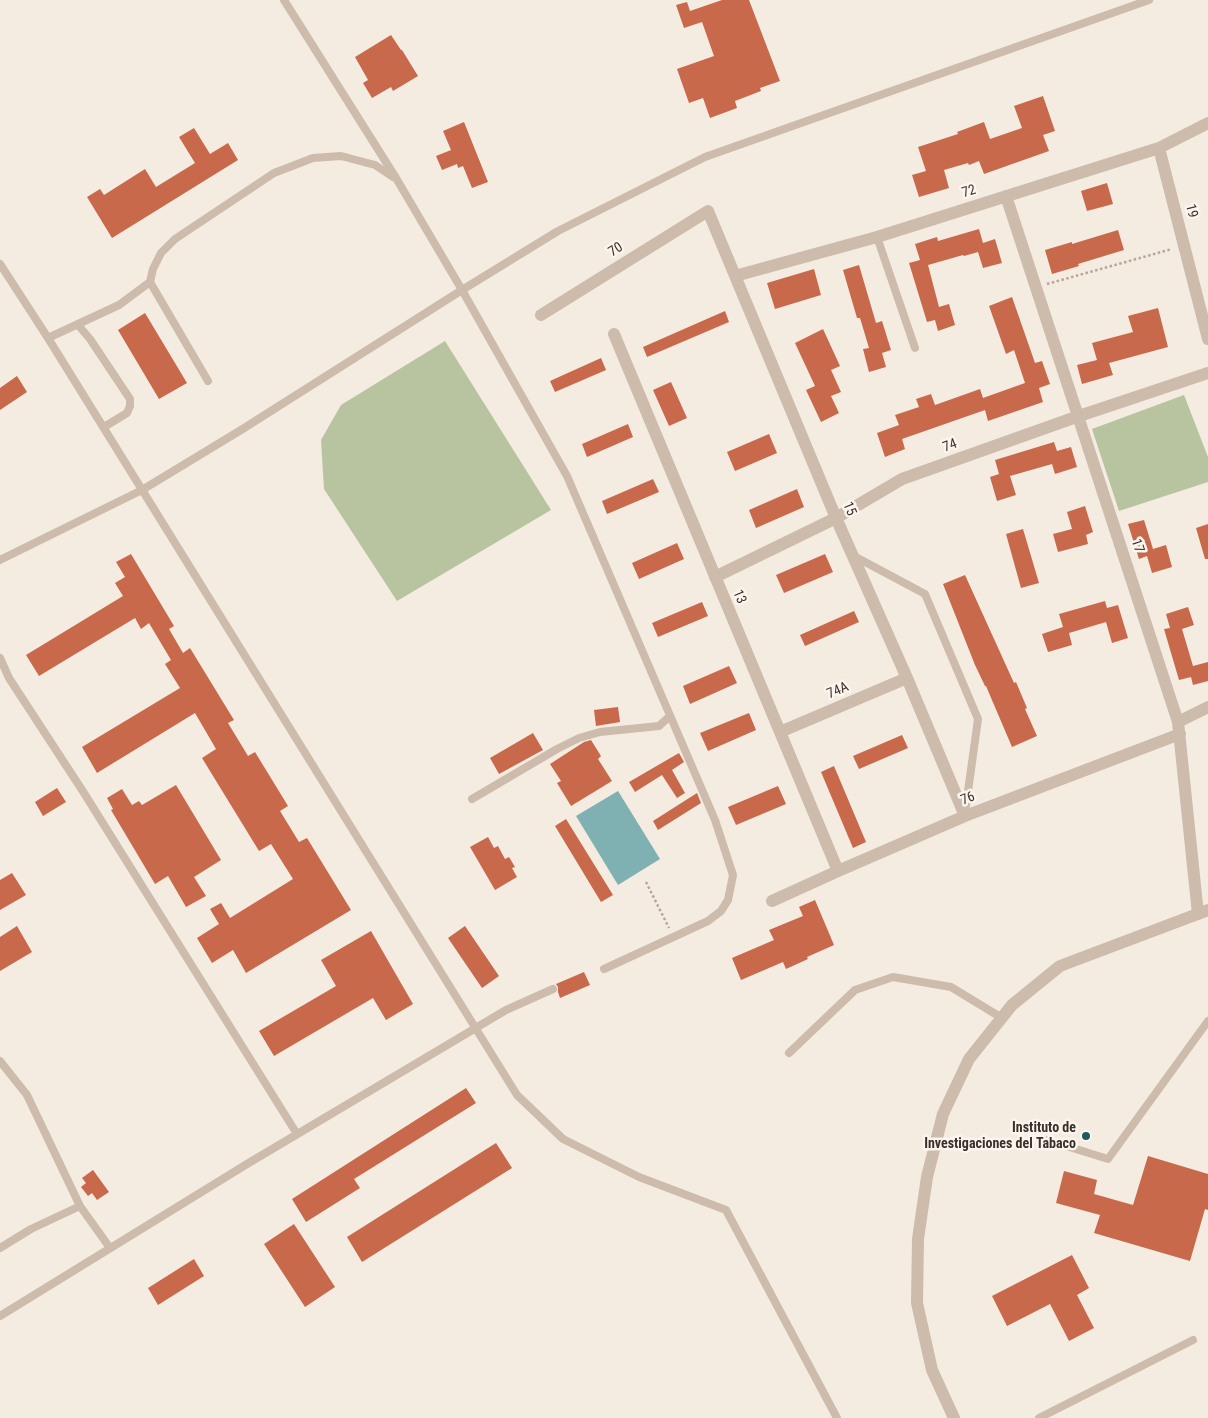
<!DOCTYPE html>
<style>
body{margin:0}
canvas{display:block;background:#f4ebe1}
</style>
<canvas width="1208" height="1418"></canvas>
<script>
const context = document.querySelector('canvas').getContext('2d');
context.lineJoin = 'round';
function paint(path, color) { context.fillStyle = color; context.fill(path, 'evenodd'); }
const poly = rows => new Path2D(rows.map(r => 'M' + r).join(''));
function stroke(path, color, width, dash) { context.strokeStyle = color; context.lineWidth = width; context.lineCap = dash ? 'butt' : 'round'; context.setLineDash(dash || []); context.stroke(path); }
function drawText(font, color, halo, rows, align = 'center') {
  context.font = font + ' "Roboto Condensed",sans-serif'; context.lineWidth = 5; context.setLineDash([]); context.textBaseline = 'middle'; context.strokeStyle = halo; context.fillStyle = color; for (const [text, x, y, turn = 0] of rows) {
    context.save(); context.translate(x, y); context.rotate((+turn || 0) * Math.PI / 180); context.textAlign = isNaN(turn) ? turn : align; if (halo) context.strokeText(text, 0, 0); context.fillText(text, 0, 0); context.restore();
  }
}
paint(poly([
 [445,341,551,510,397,601,324,489,321,440,341,405],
 [1184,395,1208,457,1208,482,1119,511,1092,429]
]), '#b8c4a0');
paint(poly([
 [618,791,660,859,618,885,576,816]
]), '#7fb0b2');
paint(poly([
 [722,0,749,0,780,81,760,88,761,91,735,101,737,108,710,118,703,98,689,103,677,69,714,56,702,22,684,28,676,5,687,2,690,11],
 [391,35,401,50,402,50,418,76,393,91,391,87,372,98,363,83,368,80,355,57],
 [1043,96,1055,131,1043,135,1049,151,984,174,979,161,969,165,968,163,944,170,949,188,919,197,912,175,926,171,918,147,958,134,957,132,984,122,990,139,1022,128,1014,106],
 [464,122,488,182,472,188,463,166,458,168,457,164,442,170,436,156,451,150,443,131],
 [194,128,210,154,228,143,238,160,112,238,87,197,100,189,104,195,145,169,156,187,195,163,179,137],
 [1107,183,1113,204,1087,211,1081,191],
 [979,229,983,243,995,239,1002,263,983,268,978,252,964,256,963,255,928,265,939,307,949,304,955,325,938,331,935,320,927,322,909,263,920,260,915,244,937,237,938,241],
 [1118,230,1124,250,1078,264,1079,266,1052,274,1045,250,1072,242,1072,244],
 [859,265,876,323,882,321,891,350,882,353,886,367,869,372,863,349,869,348,860,318,857,318,843,270],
 [814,269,821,295,775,309,767,283],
 [1012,297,1035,363,1042,361,1050,384,1039,388,1043,402,988,421,985,410,902,439,905,449,885,457,877,433,899,425,895,415,919,407,916,399,931,394,935,405,980,389,983,398,1025,383,1014,350,1006,354,989,306],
 [1158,308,1168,347,1109,363,1113,375,1082,384,1077,365,1097,360,1092,343,1133,332,1128,316],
 [725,311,729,322,647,357,643,347],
 [145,313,187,383,159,399,118,330],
 [823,329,840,366,831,370,841,392,831,396,839,413,821,422,806,390,815,386,795,343],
 [601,358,606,370,555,392,550,381],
 [17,376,27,392,0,410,0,388],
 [671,382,687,418,669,426,653,390],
 [628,424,633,437,587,457,582,444],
 [769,434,777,453,735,471,727,452],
 [1054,442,1057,451,1071,447,1077,467,1055,474,1052,464,1010,476,1016,495,997,501,990,477,999,474,995,460],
 [653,479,659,492,607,514,602,501],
 [797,489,804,507,756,528,749,510],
 [1085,506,1093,532,1086,535,1088,544,1058,552,1053,534,1072,529,1067,512],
 [1144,520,1153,549,1166,545,1172,567,1152,573,1147,556,1139,559,1128,524],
 [1208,524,1208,559,1205,559,1196,528],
 [1023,529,1039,583,1021,588,1006,534],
 [677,543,684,559,639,579,632,563],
 [131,554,174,626,169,629,183,653,190,648,234,720,228,723,248,756,255,752,288,806,280,811,299,842,307,838,351,910,246,973,233,950,212,963,197,938,219,924,210,909,221,903,230,918,293,879,271,844,259,851,202,758,216,749,195,713,97,773,82,747,180,688,165,664,171,660,149,623,141,629,135,618,39,676,26,655,123,596,115,583,125,577,116,562],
 [825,554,833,572,784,593,776,575],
 [965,575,1014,683,1016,682,1027,708,1025,709,1037,736,1012,747,986,686,985,686,975,665,943,584],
 [1105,601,1107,608,1118,605,1128,638,1112,643,1106,622,1069,633,1072,645,1048,652,1042,634,1063,627,1059,614],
 [702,602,708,616,658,637,652,623],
 [1188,607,1194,625,1182,629,1193,666,1208,662,1208,681,1193,685,1191,677,1179,680,1164,629,1170,628,1166,614],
 [854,611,859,622,805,646,800,635],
 [729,666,737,683,690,704,683,686],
 [618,707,620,722,596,726,594,710],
 [749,713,756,730,708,751,700,733],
 [533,733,543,750,499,774,490,758],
 [902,735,908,748,859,769,853,756],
 [591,740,601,756,598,759,612,781,571,806,557,783,561,781,550,764,584,742],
 [679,753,684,762,672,770,685,793,677,798,662,775,635,792,629,782],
 [834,766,866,842,853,848,821,772],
 [176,785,221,860,194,877,206,896,186,907,168,876,155,884,111,810,113,809,107,798,122,789,132,805,139,801,142,805],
 [778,786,786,804,736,825,728,807],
 [57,788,66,802,43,816,35,802],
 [697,793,701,803,658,830,653,821],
 [566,819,613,895,601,902,555,826],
 [488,837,494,848,498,846,505,859,509,857,515,867,512,868,517,877,495,890,470,847],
 [12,873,26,895,0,910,0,880],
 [815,900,834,945,807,957,808,959,786,969,783,962,741,980,732,958,774,940,769,930,803,916,799,907],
 [17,926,32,952,0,971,0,937],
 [465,926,499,976,482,988,448,938],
 [371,931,413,1004,386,1020,373,998,274,1056,259,1031,336,986,321,960],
 [584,972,590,985,560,998,558,992,558,987,556,984],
 [466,1088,476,1103,354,1179,360,1188,306,1222,292,1199],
 [496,1143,512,1168,362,1262,347,1237],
 [1148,1156,1208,1174,1208,1210,1205,1209,1190,1261,1094,1233,1100,1215,1056,1203,1064,1171,1097,1180,1094,1194,1133,1205],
 [93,1170,109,1192,97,1200,92,1193,88,1196,81,1187,86,1183,82,1178],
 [294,1224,335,1287,305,1307,264,1244],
 [1072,1255,1089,1288,1077,1295,1094,1328,1069,1341,1050,1304,1007,1326,992,1296],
 [194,1259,204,1276,158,1305,148,1288]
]), '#c8694b');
stroke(poly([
 [1047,284,1172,249],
 [646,882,669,928]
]), '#b9a596', 2.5, [2.5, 2.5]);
stroke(poly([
 [284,0,396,178,462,290,567,476,715,820,733,875,728,900,721,911,708,921,604,969],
 [877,237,915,348],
 [0,264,48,338,517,1095,563,1139,639,1177,726,1210,837,1418],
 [150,282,208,381],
 [78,325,90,339,130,399,130,406,127,413,104,427],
 [48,338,119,305,150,282,153,269,161,253,175,239,274,173,313,158,341,156,375,165,393,177],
 [852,555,925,594,978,719,965,813],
 [0,560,142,490,241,430,462,290,558,231,705,157,1149,0],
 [0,658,9,678,84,793,297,1134],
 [472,799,557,749,579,738,600,732,659,726,670,716],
 [789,1053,855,990,893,977,951,987,1002,1018],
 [0,1061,27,1095,80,1206,110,1248],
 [1047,1140,1108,1159,1208,1021],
 [0,1248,31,1229,80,1206],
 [0,1316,247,1164,506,1010,553,989],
 [1039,1418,1193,1340]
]), '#cdbbac', 8);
stroke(poly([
 [1159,148,1208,339],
 [1006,196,1178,722,1198,914],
 [735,276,877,237,1159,148,1208,123],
 [541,315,708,211,836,518,907,678,965,816],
 [614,334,838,871],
 [715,577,836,518,902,479,1079,416,1208,373],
 [1178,722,1208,707],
 [780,732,907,678],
 [772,901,838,871,965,816,1180,734]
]), '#cdbbac', 12);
stroke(poly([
 [954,1418,932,1370,917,1303,918,1239,927,1177,943,1114,969,1059,1012,1005,1060,966,1208,910]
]), '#cdbbac', 12);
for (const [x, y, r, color] of [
 [1086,1136,5,"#1f5a5e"]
]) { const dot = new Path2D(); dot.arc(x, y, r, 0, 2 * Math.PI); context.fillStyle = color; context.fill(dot); stroke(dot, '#fbf5ee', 2); }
drawText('14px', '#3b302b', '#fbf5ee', [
 ["72",969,192,-17],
 ["19",1191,211,76],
 ["70",616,250,-32],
 ["74",950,446,-20],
 ["15",849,509,67],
 ["17",1137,546,72],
 ["13",739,597,67],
 ["74A",838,691,-23],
 ["76",968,799,-22]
]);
drawText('bold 14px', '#3b302b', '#fbf5ee', [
 ["Instituto de",1076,1128],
 ["Investigaciones del Tabaco",1076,1144]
], 'right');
</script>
